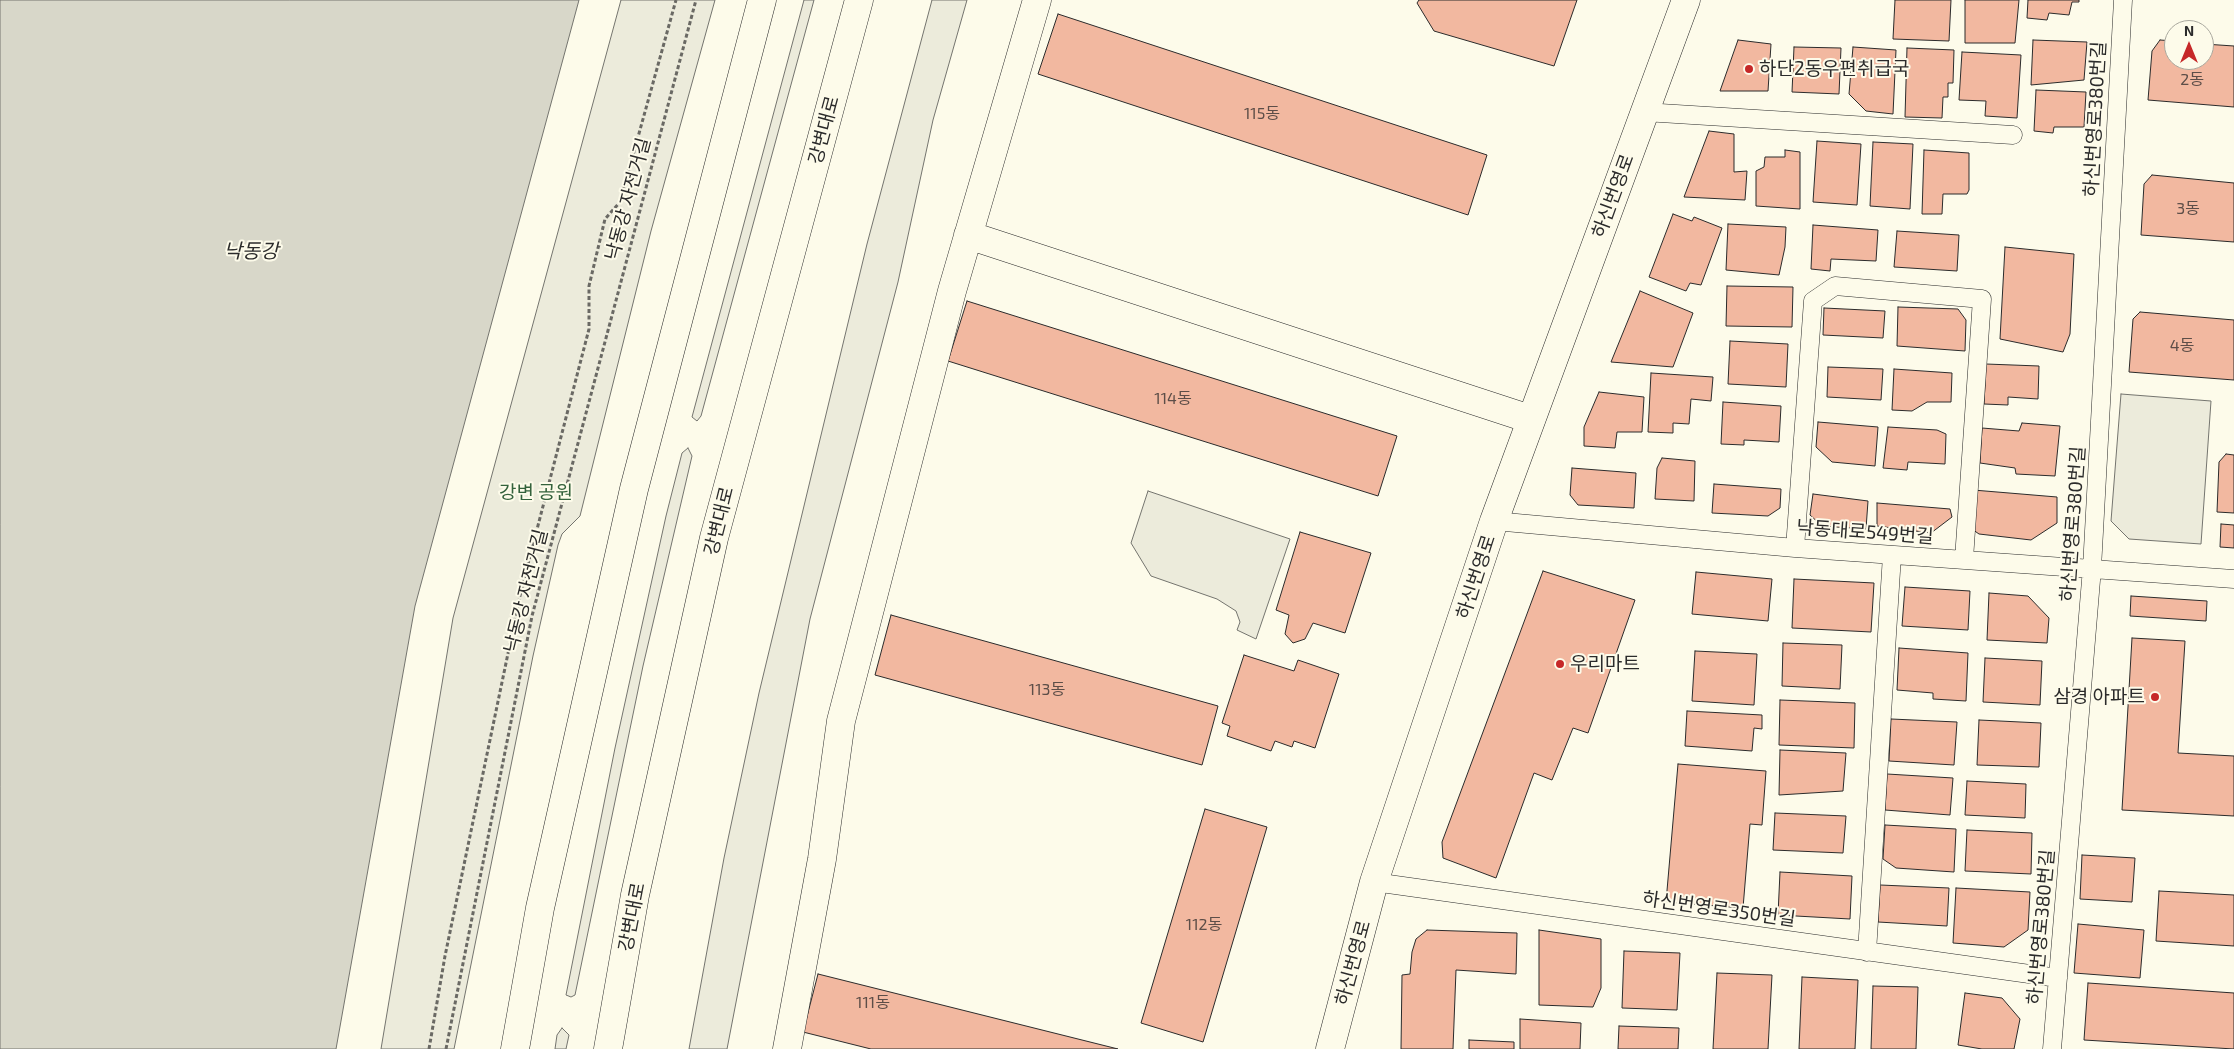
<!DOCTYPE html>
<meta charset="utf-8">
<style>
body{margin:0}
#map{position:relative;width:2234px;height:1049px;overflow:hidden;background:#fdfbea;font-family:"Exo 2",sans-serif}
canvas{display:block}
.north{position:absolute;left:2164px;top:20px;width:50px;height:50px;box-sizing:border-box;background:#fdfbea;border:1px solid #a9a89e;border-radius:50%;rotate:0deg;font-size:14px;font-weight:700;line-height:20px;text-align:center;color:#2b2b2b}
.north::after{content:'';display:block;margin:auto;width:18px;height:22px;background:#c62828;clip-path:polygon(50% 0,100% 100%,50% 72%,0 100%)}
</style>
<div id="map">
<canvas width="2234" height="1049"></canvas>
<div class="north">N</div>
</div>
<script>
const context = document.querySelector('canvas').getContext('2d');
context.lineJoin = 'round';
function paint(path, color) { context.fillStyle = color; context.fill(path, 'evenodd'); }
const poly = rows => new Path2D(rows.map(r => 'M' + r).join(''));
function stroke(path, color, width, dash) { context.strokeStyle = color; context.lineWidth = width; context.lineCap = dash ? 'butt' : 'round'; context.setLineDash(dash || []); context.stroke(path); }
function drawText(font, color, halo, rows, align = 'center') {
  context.font = font + ' "Exo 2","Noto Sans KR",sans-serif'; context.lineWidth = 4; context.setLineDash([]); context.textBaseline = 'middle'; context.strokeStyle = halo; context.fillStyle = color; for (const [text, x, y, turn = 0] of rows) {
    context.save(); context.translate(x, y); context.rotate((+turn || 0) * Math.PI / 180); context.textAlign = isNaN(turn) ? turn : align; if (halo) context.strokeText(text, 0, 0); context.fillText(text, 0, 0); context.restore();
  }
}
const green = poly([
 [621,0,715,0,651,231,580,516,562,534,558,545,533,656,454,1049,381,1049,453,618,621,0],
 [804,0,814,0,701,416,697,421,692,417,804,0],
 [932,0,967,0,933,120,898,282,810,619,727,1049,689,1049,724,858,759,693,867,244,932,0],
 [2121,394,2211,401,2201,544,2129,539,2111,521,2121,394],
 [688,448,692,456,643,666,575,995,571,997,566,995,615,748,666,516,682,453,688,448],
 [1148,491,1290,539,1256,639,1237,630,1240,622,1236,611,1217,599,1151,576,1131,543,1148,491],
 [562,1028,569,1035,566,1049,555,1049,557,1035,562,1028]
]);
paint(green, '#ecebdb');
stroke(green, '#74746e', 1);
const water = poly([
 [0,0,579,0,415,606,336,1049,0,1049,0,0]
]);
paint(water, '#d8d7c9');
stroke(water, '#74746e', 1);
const building = poly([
 [1419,0,1577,0,1554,66,1434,31,1417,3,1419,0],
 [1895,0,1951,0,1949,41,1893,39,1895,0],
 [1965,0,2019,0,2015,43,1965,43,1965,0],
 [2028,0,2079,0,2079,2,2072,2,2069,15,2049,13,2047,20,2027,18,2028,0],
 [1058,14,1487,155,1468,215,1038,74,1058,14],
 [1738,40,1771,44,1768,91,1720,91,1738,40],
 [2033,40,2087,42,2084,80,2031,85,2033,40],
 [2160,40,2174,41,2174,60,2204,60,2204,44,2234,46,2234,107,2148,100,2152,51,2160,40],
 [1794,47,1841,48,1839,94,1792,92,1794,47],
 [1853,47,1896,50,1893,114,1866,111,1849,94,1853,47],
 [1907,48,1954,50,1953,83,1948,83,1948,97,1943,97,1942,118,1905,117,1907,48],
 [1962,52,2021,55,2017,118,1985,116,1986,101,1959,100,1962,52],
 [2036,90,2086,92,2084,127,2054,127,2053,133,2034,131,2036,90],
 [1709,131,1734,134,1734,172,1747,171,1745,200,1684,197,1709,131],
 [1817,141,1861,144,1857,205,1813,202,1817,141],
 [1873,142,1913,144,1910,209,1870,206,1873,142],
 [1785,150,1800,152,1800,209,1756,206,1756,171,1764,167,1765,157,1785,157,1785,150],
 [1924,150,1969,153,1969,190,1967,194,1943,194,1942,214,1922,214,1924,150],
 [2152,175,2234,183,2234,242,2141,235,2144,184,2152,175],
 [1673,214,1692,221,1694,217,1722,228,1701,285,1690,283,1686,291,1649,277,1673,214],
 [1728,224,1786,227,1785,247,1779,275,1726,270,1728,224],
 [1813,225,1878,230,1876,261,1831,259,1830,271,1811,269,1813,225],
 [1897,231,1959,235,1957,271,1894,267,1897,231],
 [2005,247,2074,254,2070,334,2063,352,2000,339,2005,247],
 [1727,286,1793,287,1792,327,1726,326,1727,286],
 [1640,291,1693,313,1673,367,1611,362,1640,291],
 [967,301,1397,436,1378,496,948,361,967,301],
 [1898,307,1958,309,1966,320,1965,351,1897,346,1898,307],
 [1824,308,1885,311,1883,338,1823,335,1824,308],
 [2140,312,2234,320,2234,380,2129,372,2133,319,2140,312],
 [1730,341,1788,344,1786,387,1728,384,1730,341],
 [1986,364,2039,366,2038,399,2008,397,2008,405,1984,404,1986,364],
 [1828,367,1883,369,1881,400,1827,397,1828,367],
 [1894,369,1952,373,1951,402,1927,402,1912,411,1892,410,1894,369],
 [1651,373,1713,377,1711,401,1691,399,1689,424,1673,423,1673,433,1648,432,1651,373],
 [1599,392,1644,397,1642,432,1617,432,1615,448,1584,446,1584,427,1599,392],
 [1723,402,1781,406,1779,442,1744,440,1744,445,1721,444,1723,402],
 [1818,422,1878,427,1875,466,1832,462,1816,447,1818,422],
 [2022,423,2060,426,2055,476,2016,474,2015,468,1980,463,1982,428,2019,431,2022,423],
 [1888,427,1937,430,1946,434,1945,464,1908,462,1907,470,1883,468,1888,427],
 [2226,454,2234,455,2234,513,2217,512,2219,462,2226,454],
 [1662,458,1695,461,1694,501,1655,499,1657,468,1662,458],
 [1572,468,1636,473,1634,508,1578,505,1570,495,1572,468],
 [1714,484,1781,489,1780,508,1768,516,1712,513,1714,484],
 [1973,490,2057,497,2057,523,2031,540,1979,534,1969,527,1973,490],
 [1813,494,1868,501,1866,529,1822,526,1810,515,1813,494],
 [1877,503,1950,509,1952,517,1931,533,1877,526,1877,503],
 [2221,524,2234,525,2234,548,2220,547,2221,524],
 [1300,532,1371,553,1345,633,1313,623,1305,639,1293,643,1285,634,1289,615,1276,610,1300,532],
 [1543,571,1635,600,1588,733,1573,728,1552,780,1534,773,1496,878,1443,858,1442,842,1543,571],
 [1696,572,1772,579,1768,621,1692,614,1696,572],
 [1794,579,1874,583,1871,632,1792,628,1794,579],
 [1905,587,1970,591,1968,630,1902,626,1905,587],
 [1989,593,2028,596,2049,618,2047,643,1987,640,1989,593],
 [2131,596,2207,601,2206,621,2130,616,2131,596],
 [891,615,1218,706,1202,765,875,675,891,615],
 [2132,638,2185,641,2178,753,2234,756,2234,816,2122,810,2132,638],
 [1783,643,1842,645,1840,689,1782,686,1783,643],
 [1899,648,1968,653,1966,701,1933,699,1933,693,1897,690,1899,648],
 [1695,651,1757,654,1754,705,1692,701,1695,651],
 [1244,655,1294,671,1298,660,1339,674,1315,748,1294,741,1292,747,1275,741,1271,751,1227,736,1230,726,1222,723,1244,655],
 [1985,658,2042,661,2040,705,1983,702,1985,658],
 [1780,700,1855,703,1854,748,1779,745,1780,700],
 [1687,711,1762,715,1762,729,1754,728,1752,751,1685,746,1687,711],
 [1891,719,1957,722,1954,765,1889,761,1891,719],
 [1979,720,2041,723,2039,767,1977,765,1979,720],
 [1780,750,1846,753,1843,791,1779,795,1780,750],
 [1678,764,1766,771,1762,825,1750,824,1743,908,1666,902,1678,764],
 [1887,774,1953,778,1950,815,1885,810,1887,774],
 [1967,781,2026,784,2025,818,1965,815,1967,781],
 [1205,809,1267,827,1203,1042,1141,1023,1205,809],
 [1775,813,1846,816,1843,853,1773,850,1775,813],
 [1885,825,1956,829,1954,872,1896,868,1883,859,1885,825],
 [1967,830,2032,833,2031,874,1965,871,1967,830],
 [2082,855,2135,858,2132,902,2080,899,2082,855],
 [1780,872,1852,876,1850,919,1778,915,1780,872],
 [1880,885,1949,888,1947,926,1878,922,1880,885],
 [1956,888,2030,892,2028,930,2004,947,1953,943,1956,888],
 [2159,891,2234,895,2234,946,2156,941,2159,891],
 [2078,924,2144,930,2140,978,2074,973,2078,924],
 [1427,930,1517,933,1516,974,1456,970,1453,1049,1401,1049,1402,975,1410,974,1412,952,1416,939,1427,930],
 [1539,930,1601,939,1601,988,1593,1007,1539,1005,1539,930],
 [1624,951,1680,953,1677,1010,1622,1008,1624,951],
 [1717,973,1772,975,1768,1049,1713,1049,1717,973],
 [818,974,1118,1049,871,1049,803,1032,818,974],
 [1802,977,1858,980,1855,1049,1799,1049,1802,977],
 [2088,983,2234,993,2234,1049,2084,1040,2088,983],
 [1873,986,1918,987,1916,1049,1871,1049,1873,986],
 [1965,993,2002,998,2020,1019,2014,1049,1982,1049,1958,1045,1965,993],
 [1520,1019,1581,1023,1580,1049,1520,1049,1520,1019],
 [1619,1026,1679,1028,1678,1049,1618,1049,1619,1026],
 [1469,1040,1514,1042,1514,1049,1469,1049,1469,1040]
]);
paint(building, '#f2b8a0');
stroke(building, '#2b2b2b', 1);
const service = poly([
 [1644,112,2013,135],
 [1494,521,1795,548,2234,579],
 [1795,548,1813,301,1835,286,1982,299,1964,559],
 [1374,882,2058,978],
 [1867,952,1892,555],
 [2052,1049,2092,568,2123,0]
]);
const minor = poly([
 [968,235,1530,419],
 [787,1049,822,859,841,721,952,291,1037,0]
]);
const tertiary = poly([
 [1330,1049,1374,882,1494,521,1686,0]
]);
const secondary = poly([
 [515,1049,540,908,634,489,762,0],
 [608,1049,635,895,714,538,859,0]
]);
stroke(service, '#2b2b2b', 19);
stroke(minor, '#2b2b2b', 29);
stroke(tertiary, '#2b2b2b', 29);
stroke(secondary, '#2b2b2b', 29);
stroke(poly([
 [429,1049,445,956,521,591,589,329,589,286,605,219,620,202,676,0],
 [446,1049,532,616,696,0]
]), '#6a6964', 3, [4, 2.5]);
stroke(service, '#fdfbea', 18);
stroke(minor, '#fdfbea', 28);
stroke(tertiary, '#fdfbea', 28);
stroke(secondary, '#fdfbea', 28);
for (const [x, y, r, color] of [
 [1749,69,5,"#c62828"],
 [1560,664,5,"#c62828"],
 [2155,697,5,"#c62828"]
]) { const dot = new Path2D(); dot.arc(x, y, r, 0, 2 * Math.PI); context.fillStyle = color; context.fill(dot); stroke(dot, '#fdfbea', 2); }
drawText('16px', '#5d4e48', null, [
 ["2동",2192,80],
 ["115동",1262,114],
 ["3동",2188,209],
 ["4동",2182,346],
 ["114동",1173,399],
 ["113동",1047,690],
 ["112동",1204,925],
 ["111동",873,1003]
]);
drawText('19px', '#2b2b2b', '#fdfbea', [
 ["하단2동우편취급국",1759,69],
 ["우리마트",1570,664],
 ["삼경 아파트",2145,697,"right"]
], 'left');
drawText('19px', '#2b2b2b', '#fdfbea', [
 ["하신번영로380번길",2095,119,-87],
 ["강변대로",824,130,-75],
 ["하신번영로",1613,196,-70],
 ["낙동강 자전거길",628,199,-75],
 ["강변대로",719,521,-76],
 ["하신번영로380번길",2073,524,-86],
 ["낙동대로549번길",1865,532,4],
 ["하신번영로",1476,577,-72],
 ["낙동강 자전거길",526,591,-76],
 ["하신번영로350번길",1719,909,8],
 ["강변대로",632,917,-79],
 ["하신번영로380번길",2041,927,-85],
 ["하신번영로",1353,963,-75]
]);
drawText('19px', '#34623c', '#fdfbea', [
 ["강변 공원",536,493]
]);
drawText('italic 20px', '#2b2b2b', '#fdfbea', [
 ["낙동강",251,251]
]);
</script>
